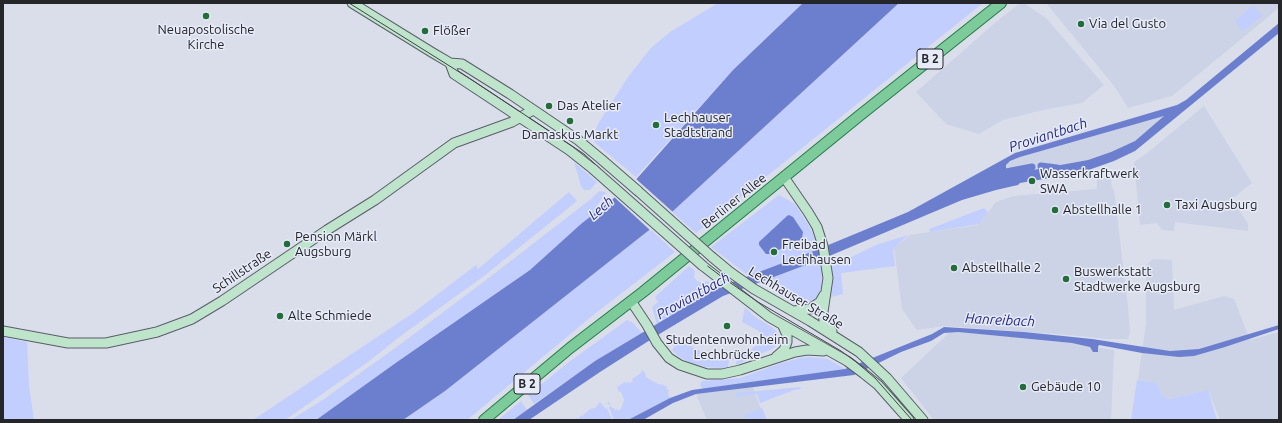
<!DOCTYPE html>
<meta charset="utf-8">
<style>
body{margin:0}
#map{position:relative;width:1282px;height:423px;overflow:hidden;background:#dadeeb;font-family:Ubuntu,sans-serif}
canvas{display:block}
.frame{position:absolute;inset:0;border:4px solid #24262a;pointer-events:none}
</style>
<div id="map">
<canvas width="1282" height="423"></canvas>
<div class="frame"></div>
</div>
<script>
const context = document.querySelector('canvas').getContext('2d');
context.lineJoin = 'round';
function paint(path, color) { context.fillStyle = color; context.fill(path, 'evenodd'); }
const poly = rows => new Path2D(rows.map(r => 'M' + r).join(''));
function stroke(path, color, width, dash) { context.strokeStyle = color; context.lineWidth = width; context.lineCap = dash ? 'butt' : 'round'; context.setLineDash(dash || []); context.stroke(path); }
function drawText(font, color, halo, rows, align = 'center') {
  context.font = font + ' Ubuntu,sans-serif'; context.lineWidth = 3; context.setLineDash([]); context.textBaseline = 'middle'; context.strokeStyle = halo; context.fillStyle = color; for (const [text, x, y, turn = 0] of rows) {
    context.save(); context.translate(x, y); context.rotate((+turn || 0) * Math.PI / 180); context.textAlign = isNaN(turn) ? turn : align; if (halo) context.strokeText(text, 0, 0); context.fillText(text, 0, 0); context.restore();
  }
}
paint(poly([
 [1020,3,1024,3,1046,18,1104,85,1082,103,1043,110,1003,120,979,134,946,124,916,92,996,22],
 [1046,3,1279,3,1279,8,1172,96,1128,108,1115,87],
 [1204,106,1252,183,1232,199,1248,224,1248,231,1175,222,1174,231,1162,230,1157,223,1140,225,1134,162,1147,153],
 [1164,116,1135,141,1111,152,1088,160,1011,174,1006,172,1006,165,1010,161,1020,157],
 [1111,178,1112,188,1114,190,1128,307,1130,332,1128,339,1107,339,1070,335,944,326,917,330,902,309,894,248,910,235,978,225,996,202,1013,196,1097,189,1097,179],
 [1153,259,1172,260,1174,310,1224,296,1234,299,1250,340,1279,332,1279,420,1220,420,1208,390,1170,399,1162,396,1157,383,1138,380,1146,324,1146,265],
 [951,331,1072,343,1114,350,1111,420,934,420,901,378],
 [753,387,765,420,707,420,696,394]
]), '#ccd3e6');
paint(poly([
 [718,3,803,3,733,70,636,177,594,142,593,137,598,124,628,77,650,49,670,32],
 [899,3,983,3,696,233,672,212],
 [1252,6,1254,6,1262,16,1243,31,1235,21],
 [574,162,597,182,590,190,584,190,581,186],
 [599,191,606,192,597,206,594,214,530,270,397,362,317,419,291,420,324,399,402,343,486,280,591,199],
 [569,192,577,201,484,276,398,338,368,362,285,420,253,420,413,313,476,265,478,269],
 [779,195,795,204,811,229,818,249,817,250,822,274,821,288,816,299,807,304,754,274,749,276,711,247],
 [984,208,988,212,979,224,930,232,929,229],
 [650,229,675,252,592,316,467,420,403,420,445,391],
 [908,235,893,249,895,266,841,273,843,294,831,297,829,268,876,245],
 [689,266,695,271,694,277,697,281,702,283,707,281,717,288,657,324,652,307,658,302,655,297],
 [745,307,754,316,773,328,778,333,779,339,777,345,772,349,736,365,736,359,729,361,728,367,722,368,704,367,691,364,678,356,672,350,679,340,715,359,730,359,735,357,735,352,750,350,761,342,759,331,742,322],
 [627,320,633,323,642,333,595,361,534,404,528,395,569,362],
 [3,337,27,342,29,385,34,420,3,420],
 [810,357,828,359,845,369,702,389,700,385,701,382,703,381,741,378,778,364,800,358],
 [642,370,646,374,645,376,649,379,660,385,661,384,667,387,666,389,669,390,668,394,670,398,628,420,614,420,609,407,611,406,607,403,609,402,612,408,614,408,615,410,617,409,617,411,621,409,624,400,621,392,619,392,617,387,625,382,626,383,629,382,630,383,633,381,632,379,641,373,641,371],
 [1137,380,1157,383,1162,396,1170,399,1208,390,1217,420,1131,420],
 [800,387,801,389,794,390,760,403,757,394,736,397,736,393],
 [521,401,527,410,513,420,498,420],
 [600,402,606,409,607,408,612,420,574,420,577,418,578,419,581,415,582,416,590,409,595,408],
 [762,408,767,420,750,420,749,418,746,419,745,415]
]), '#c1cefe');
paint(poly([
 [803,3,899,3,672,212,445,391,403,420,316,420,397,362,530,270,581,224,633,183,733,70],
 [1279,23,1279,33,1135,151,1114,161,1080,173,1020,183,1018,185,996,190,962,200,827,257,723,296,661,333,600,372,529,420,513,420,595,361,717,288,809,253,908,212,1015,153,1177,105,1186,100],
 [1164,116,1135,141,1111,152,1088,160,1011,174,1006,172,1006,165,1010,161,1020,157],
 [789,215,793,217,803,232,802,238,800,240,770,254,766,254,759,245,759,242,787,216],
 [1279,325,1279,329,1225,347,1194,356,1179,357,1142,353,1099,345,1098,347,1098,352,1093,352,1090,347,1072,343,979,334,958,332,944,333,931,341,901,352,854,375,696,394,673,403,643,420,628,420,670,398,692,390,845,369,932,334,944,327,1024,332,1092,339,1170,351,1199,349]
]), '#6c7fce');
paint(poly([
 [635,178,674,213,651,231,613,196]
]), '#dadeeb');
stroke(poly([
 [1041,166,1057,168],
 [1000,179,1006,172,1032,167]
]), '#6c7fce', 7);
const secondary = poly([
 [352,3,433,53,450,63,462,64,510,94,578,140,601,159,638,191],
 [450,63,454,74,463,80,569,150,593,169],
 [784,177,808,212,817,227,823,246,828,278,823,312,824,321,832,331],
 [712,257,730,272,754,289,810,321,859,352,887,378,923,420],
 [703,266,769,317,847,361,863,373,878,385,909,420],
 [631,301,647,325,657,343,669,358,680,365,707,374,722,374,740,370,795,352,807,350,824,351],
 [794,311,810,309,820,302,824,295],
 [3,331,68,343,106,343,157,332,192,319,222,301,327,230,375,200,454,143,512,122,533,110],
 [776,357,784,350,787,342,787,335,783,326]
]);
const primary = poly([
 [484,420,570,348,643,292,859,116,1001,3]
]);
stroke(secondary, '#5a5d68', 11);
stroke(primary, '#257a47', 12);
stroke(secondary, '#bee5cc', 9);
stroke(primary, '#7dcb9a', 10);
stroke(poly([
 [349,3,472,80,584,154,705,264,722,277,758,302,841,351,855,361,875,378,912,420]
]), '#414449', 1);
const secondaryBridge = poly([
 [593,169,703,266],
 [638,191,712,257]
]);
stroke(secondaryBridge, '#5a5d68', 11, []);
stroke(secondaryBridge, '#bee5cc', 9);
for (const [x, y, r, color] of [
 [206,16,4,"#236d3a"],
 [1081,24,4,"#236d3a"],
 [425,31,4,"#236d3a"],
 [549,106,4,"#236d3a"],
 [570,121,4,"#236d3a"],
 [656,125,4,"#236d3a"],
 [1032,181,4,"#236d3a"],
 [1167,205,4,"#236d3a"],
 [1055,210,4,"#236d3a"],
 [287,244,4,"#236d3a"],
 [774,252,4,"#236d3a"],
 [954,268,4,"#236d3a"],
 [1066,279,4,"#236d3a"],
 [280,316,4,"#236d3a"],
 [727,326,4,"#236d3a"],
 [1023,387,4,"#236d3a"]
]) { const dot = new Path2D(); dot.arc(x, y, r, 0, 2 * Math.PI); context.fillStyle = color; context.fill(dot); stroke(dot, '#e7ebf8', 1.5); }
for (const [x, y, w] of [
 [930,59,26],
 [527,384,26]
]) { const box = new Path2D(); box.roundRect(x - w / 2, y - 10, w, 20, 3); context.fillStyle = '#e7ebf8'; context.fill(box); stroke(box, '#24262a', 1); }
drawText('bold 12px', '#24262a', null, [
 ["B 2",930,59],
 ["B 2",527,384]
]);
drawText('13px', '#24262a', '#e7ebf8', [
 ["Via del Gusto",1089,24],
 ["Neuapostolische",206,30,"center"],
 ["Kirche",206,45,"center"],
 ["Flößer",433,31],
 ["Das Atelier",557,106],
 ["Lechhauser",664,118],
 ["Stadtstrand",664,133],
 ["Damaskus Markt",570,135,"center"],
 ["Wasserkraftwerk",1040,174],
 ["SWA",1040,189],
 ["Taxi Augsburg",1175,205],
 ["Abstellhalle 1",1063,210],
 ["Pension Märkl",295,237],
 ["Augsburg",295,252],
 ["Freibad",782,245],
 ["Lechhausen",782,260],
 ["Abstellhalle 2",962,268],
 ["Buswerkstatt",1074,272],
 ["Stadtwerke Augsburg",1074,287],
 ["Alte Schmiede",288,316],
 ["Studentenwohnheim",727,340,"center"],
 ["Lechbrücke",727,355,"center"],
 ["Gebäude 10",1031,387]
], 'left');
drawText('13px', '#24262a', '#e7ebf8', [
 ["Berliner Allee",734,201,-39],
 ["Schillstraße",242,271,-34],
 ["Lechhauser Straße",796,298,31]
]);
drawText('italic 14px', '#222884', '#e7ebf8', [
 ["Proviantbach",1048,135,-18],
 ["Lech",601,208,-41],
 ["Proviantbach",693,296,-29],
 ["Hanreibach",1000,320,3]
]);
</script>
